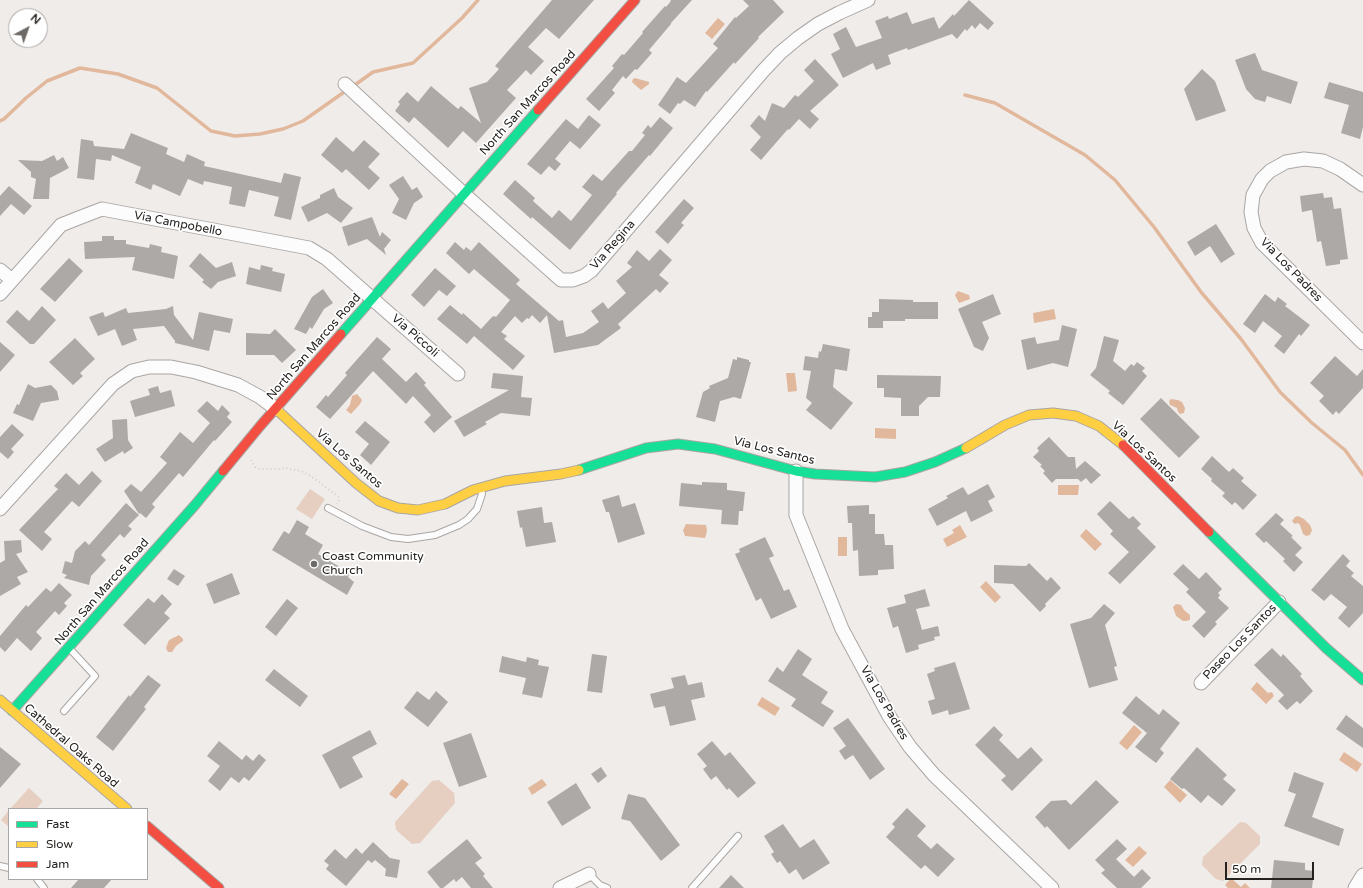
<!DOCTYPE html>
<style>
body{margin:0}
#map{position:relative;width:1363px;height:888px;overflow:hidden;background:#f0ecea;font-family:"Varela Round",sans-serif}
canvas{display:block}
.legend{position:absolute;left:8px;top:808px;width:140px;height:72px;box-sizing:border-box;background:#fff;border:1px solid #a8a7a6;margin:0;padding:5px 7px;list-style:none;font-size:12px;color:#252220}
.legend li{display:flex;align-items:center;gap:8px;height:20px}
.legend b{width:20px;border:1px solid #a8a7a6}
.north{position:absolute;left:8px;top:8px;width:40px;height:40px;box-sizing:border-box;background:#fff;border:1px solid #a8a7a6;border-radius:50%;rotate:41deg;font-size:11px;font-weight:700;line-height:16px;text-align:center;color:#252220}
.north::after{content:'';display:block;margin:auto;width:14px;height:18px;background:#6c6967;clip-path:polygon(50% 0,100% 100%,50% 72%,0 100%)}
.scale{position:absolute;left:1225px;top:862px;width:89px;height:18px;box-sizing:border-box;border:2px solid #252220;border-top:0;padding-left:5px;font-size:12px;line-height:14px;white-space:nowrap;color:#252220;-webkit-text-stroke:3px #fff;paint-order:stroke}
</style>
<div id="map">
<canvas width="1363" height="888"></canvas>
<ul class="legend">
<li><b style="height:5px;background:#16e098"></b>Fast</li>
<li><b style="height:5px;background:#ffcf43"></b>Slow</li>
<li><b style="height:5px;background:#f24e42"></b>Jam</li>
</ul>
<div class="north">N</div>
<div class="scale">50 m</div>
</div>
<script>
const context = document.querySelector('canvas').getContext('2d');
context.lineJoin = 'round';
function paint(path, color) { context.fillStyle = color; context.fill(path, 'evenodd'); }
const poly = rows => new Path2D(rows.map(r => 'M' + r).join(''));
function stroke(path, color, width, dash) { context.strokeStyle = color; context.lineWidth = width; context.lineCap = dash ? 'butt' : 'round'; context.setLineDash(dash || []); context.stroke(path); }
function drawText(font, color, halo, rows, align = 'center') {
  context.font = font + ' "Varela Round",sans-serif'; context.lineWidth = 3.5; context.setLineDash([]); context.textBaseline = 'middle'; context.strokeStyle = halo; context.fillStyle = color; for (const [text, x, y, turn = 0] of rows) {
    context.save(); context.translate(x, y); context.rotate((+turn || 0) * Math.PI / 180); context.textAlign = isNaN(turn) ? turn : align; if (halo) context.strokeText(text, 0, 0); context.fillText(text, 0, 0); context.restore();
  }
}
paint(poly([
 [310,489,325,499,312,519,296,509],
 [439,780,454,793,455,803,420,843,412,844,396,830,395,822,432,781],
 [29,788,43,801,36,809,10,809],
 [9,810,9,827,1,820],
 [1240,822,1246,823,1260,836,1260,844,1223,881,1216,879,1202,865,1203,857]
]), '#e6cfc1');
paint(poly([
 [718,18,725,24,712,39,705,33],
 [635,78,649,82,649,84,641,90,632,82,633,79],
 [958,291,969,295,970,299,959,303,955,295],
 [1054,309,1056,319,1034,323,1033,313],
 [786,373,795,373,797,391,788,392],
 [357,394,362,400,360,404,351,414,346,410,350,405,352,396],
 [1171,399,1178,400,1182,402,1185,408,1184,413,1180,414,1178,412,1177,408,1170,405,1169,401],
 [875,428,896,429,896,439,875,438],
 [1058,485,1079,485,1078,495,1058,495],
 [1298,516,1304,519,1310,525,1312,530,1310,535,1306,536,1303,534,1300,525,1298,523,1295,524,1292,521,1295,517],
 [686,524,706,525,707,531,705,538,685,536,683,530],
 [960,525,967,537,947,547,943,539,954,533,952,530],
 [1086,529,1102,544,1095,551,1080,536],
 [838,537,847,537,847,556,838,556],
 [986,581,1001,597,995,603,980,587],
 [1176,604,1181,605,1184,610,1190,615,1190,620,1186,621,1183,621,1176,616,1173,607],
 [179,635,183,639,183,641,176,646,172,652,168,652,166,648,169,640],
 [1257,682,1268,693,1272,692,1274,696,1266,704,1251,689],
 [762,697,780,708,775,716,757,705],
 [1134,725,1142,732,1127,750,1119,743],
 [1344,752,1362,764,1357,772,1339,760],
 [402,779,409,784,396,799,389,794],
 [542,779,547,785,532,795,528,788],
 [1170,780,1187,795,1180,803,1164,787],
 [1139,846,1147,853,1133,867,1125,860],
 [1231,878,1241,887,1245,883,1250,888,1228,888,1225,885]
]), '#e2b89c');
stroke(poly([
 [352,87,373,72,413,63,462,18,478,0],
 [965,95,995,103,1085,155,1115,180,1154,227,1201,292,1241,339,1280,392,1312,423,1345,450,1363,475],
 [0,121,4,119,26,98,47,81,80,68,118,74,157,88,211,131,235,136,260,134,283,129,303,121,347,90]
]), '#e2b89c', 3.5);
paint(poly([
 [552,0,594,0,559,39,546,28,528,47,544,61,531,75,526,70,507,90,516,98,476,143,463,131,448,148,414,117,409,123,395,111,400,104,398,102,407,92,418,102,431,86,458,109,461,106,481,123,469,88,487,82,499,69,495,66],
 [670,0,692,0,671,23,671,24,649,50,652,53,637,70,635,69,626,79,623,76,612,90,615,93,599,111,586,99,614,68,612,66,622,54,624,55,643,33,642,32,665,6,666,7,671,1],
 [743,0,773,0,784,12,758,37,759,38,735,64,734,62,707,92,706,91,695,107,684,100,680,104,678,103,670,114,658,105,677,77,686,83,718,48,713,44,735,17,736,18,749,6],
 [969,0,994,23,988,30,980,23,975,29,972,25,967,31,965,29,957,39,952,34,908,50,907,48,888,55,891,64,876,70,873,63,843,78,831,54,840,49,833,34,846,27,856,47,882,38,875,21,888,16,889,19,907,12,912,24,934,17,939,29,953,14,954,16],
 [1255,53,1262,70,1298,82,1291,104,1267,96,1265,102,1255,99,1246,89,1235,60],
 [815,59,839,85,810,111,819,119,810,129,799,119,789,130,788,129,761,160,750,150,761,137,750,126,759,115,765,121,772,103,784,108,795,95,798,97,814,81,804,70],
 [1202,69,1215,81,1226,111,1196,121,1184,89],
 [1329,82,1363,92,1363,127,1360,139,1341,133,1349,105,1324,98],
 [589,115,601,125,580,149,570,141,555,159,561,164,555,171,549,166,541,175,527,164,566,119,578,129],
 [660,117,673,128,650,156,649,155,616,193,617,194,570,250,532,217,531,219,503,194,515,180,535,198,533,201,552,218,559,210,571,221,592,195,582,187,593,174,602,181,629,151,632,151,645,135,642,133,648,125,651,128],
 [131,133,168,148,166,154,184,162,187,154,205,162,204,166,281,183,284,173,301,177,291,220,274,216,279,197,249,190,245,207,229,204,232,187,204,181,203,185,188,179,180,196,153,184,151,190,135,183,141,167,112,155,111,161,96,159,94,180,77,178,81,139,93,141,94,146,124,149],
 [336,137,353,152,364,140,380,154,368,167,380,178,369,190,346,169,342,173,321,155],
 [54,155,57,161,63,157,69,168,50,178,49,199,33,199,36,179,31,177,31,172,18,160,42,161],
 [403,176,412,190,417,187,423,197,414,203,406,220,392,213,399,199,389,185],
 [9,186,32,206,24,215,11,204,0,216,0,196],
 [334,188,338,197,353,208,341,223,327,213,308,222,301,207,320,198,320,195],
 [1323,193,1324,198,1332,197,1334,209,1341,208,1348,259,1340,260,1340,264,1326,266,1321,241,1317,242,1312,210,1302,212,1300,196],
 [684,199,694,208,681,223,684,225,668,244,655,232],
 [372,217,380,237,382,232,391,240,384,249,386,255,367,239,348,246,342,227],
 [1216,224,1235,254,1221,263,1210,246,1195,256,1187,242],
 [102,236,114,236,114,240,126,240,126,244,149,248,150,244,162,247,161,252,178,256,174,279,132,270,135,257,85,259,84,242,102,241],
 [455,242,464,250,466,247,471,251,479,242,520,280,516,284,559,321,563,320,566,337,583,333,599,322,591,311,603,302,608,309,626,293,616,281,632,267,627,263,637,250,649,261,660,249,672,260,659,275,669,283,660,293,656,289,618,324,621,328,598,345,554,353,547,315,540,323,532,315,529,319,527,318,522,323,515,316,501,332,507,336,504,339,525,356,513,370,474,336,467,344,437,319,450,305,462,315,463,313,481,329,492,317,494,316,496,317,510,300,474,269,469,274,446,253],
 [200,253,216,268,232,262,236,276,218,282,211,289,202,282,204,280,189,266],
 [69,258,83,271,55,302,40,289],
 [261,265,273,268,272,271,285,274,281,292,246,284,249,267,260,270],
 [435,268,456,286,447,296,439,290,424,307,411,295],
 [323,289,333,303,324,309,312,329,310,327,306,334,294,329,312,297],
 [993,294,1001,314,982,322,989,338,983,351,974,347,958,309],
 [1265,294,1275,302,1278,297,1287,304,1285,306,1310,325,1301,336,1299,334,1284,354,1274,346,1282,336,1263,321,1255,333,1243,324],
 [879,299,913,300,913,302,938,302,938,319,905,319,905,321,883,321,883,328,868,328,868,317,872,317,872,312,879,312],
 [42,306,56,320,34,344,30,344,6,322,17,310,29,321],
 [173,306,174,315,193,340,199,312,233,319,230,333,214,330,209,351,175,343,175,341,164,326,133,329,137,340,122,346,115,329,98,336,89,317,103,312,105,317,126,308,128,313,166,309],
 [1062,325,1077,329,1068,367,1053,363,1027,370,1021,340,1035,337,1037,344,1059,340],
 [275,329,296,350,282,363,274,355,246,355,246,333,270,334],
 [1104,336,1119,340,1113,361,1125,371,1131,364,1134,366,1137,362,1145,368,1142,371,1147,376,1123,405,1108,393,1110,391,1090,375,1096,368],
 [377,337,391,349,382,359,406,382,416,372,426,383,424,385,452,417,434,433,424,422,431,415,413,396,406,404,373,371,330,419,316,407,326,395,328,397,347,375,345,373],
 [75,338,95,359,80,373,83,376,73,385,49,362],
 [0,342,15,355,0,372],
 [823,344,850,349,847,371,835,369,833,387,853,403,831,430,806,410,812,403,806,398,811,371,803,370,805,356,818,358,819,351,821,352],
 [1335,356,1357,376,1363,369,1363,388,1339,414,1336,411,1333,415,1319,401,1324,396,1310,383],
 [737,357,749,360,749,362,751,362,741,399,734,397,720,401,715,422,696,417,703,392,710,388,709,386,728,378,733,359,737,360],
 [493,373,523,376,521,397,532,398,530,416,501,413,485,422,487,424,464,437,454,421,509,390,491,388],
 [877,375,941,376,940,397,928,397,919,406,919,416,901,416,901,398,884,397,884,388,877,388],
 [28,384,35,388,51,385,57,391,59,400,41,403,33,421,13,413,17,404,19,405],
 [158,386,160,393,171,390,175,406,135,417,130,401,150,395,148,389],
 [1161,398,1200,437,1179,458,1140,419],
 [207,401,218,411,222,405,230,413,227,417,232,422,215,441,214,440,183,477,179,473,152,504,155,507,146,518,140,513,139,514,124,491,131,484,141,492,167,463,160,457,180,432,193,443,210,423,197,411],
 [127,419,128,440,133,448,124,454,123,451,105,462,96,449,113,438,112,420],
 [365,421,390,442,371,465,360,455,369,444,355,432],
 [12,424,24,435,11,449,14,452,8,459,0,452,0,437],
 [1049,437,1068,457,1075,457,1076,469,1085,461,1101,475,1091,484,1086,478,1081,482,1078,479,1056,479,1052,483,1043,473,1045,471,1040,466,1042,465,1033,457,1039,451,1037,448],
 [1212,456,1229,472,1233,468,1244,478,1241,481,1257,495,1243,510,1235,502,1232,505,1222,496,1225,493,1211,481,1212,479,1201,469],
 [92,471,102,481,79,507,72,501,44,532,52,539,42,551,19,530,58,489,54,486,66,473,79,485],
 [702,482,727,483,727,490,745,492,743,511,739,511,738,525,721,524,722,510,679,506,681,483,702,485],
 [988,484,995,497,988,501,993,511,971,522,966,511,937,526,928,509,948,498,946,496,963,487,968,495],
 [619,495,622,507,635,503,645,534,618,543,609,512,606,512,602,500],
 [1110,501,1129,519,1133,516,1141,524,1137,528,1156,547,1120,584,1108,573,1129,552,1110,534,1113,531,1097,514],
 [126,503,139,515,128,526,132,529,124,538,120,534,101,555,106,560,91,576,89,585,64,578,67,575,62,573,65,561,72,563,75,551,85,541,89,545],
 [869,505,869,514,875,514,875,534,884,534,885,545,893,545,894,569,878,570,878,575,859,576,858,550,853,551,852,523,848,523,847,506],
 [542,507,544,523,552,522,556,542,526,547,522,527,520,528,517,511],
 [1276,513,1284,520,1280,524,1293,536,1291,537,1302,548,1295,555,1303,562,1294,572,1283,561,1285,559,1266,541,1264,543,1255,534],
 [297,520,309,527,305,534,323,545,318,554,350,573,348,577,354,582,347,595,272,550,284,531,289,534],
 [765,537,774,556,769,558,784,591,789,589,797,607,771,619,761,598,756,601,735,554,740,552,739,549],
 [21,540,22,552,16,554,28,572,17,577,21,584,0,596,0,563,5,560,4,541],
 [1343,554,1350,561,1346,566,1354,573,1351,576,1363,586,1363,613,1349,628,1338,618,1347,607,1331,594,1324,601,1311,590],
 [1029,563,1047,581,1051,577,1061,588,1045,604,1046,606,1040,612,1013,584,994,583,994,565,1026,566],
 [1183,564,1199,579,1206,572,1222,589,1218,593,1220,595,1218,598,1229,608,1215,622,1217,624,1204,638,1192,626,1206,612,1186,592,1189,589,1173,574],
 [174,569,185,576,178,586,167,579],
 [232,573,240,594,214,604,206,584],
 [59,583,72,595,64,603,67,606,59,615,55,611,36,632,42,638,31,651,17,638,5,652,0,647,0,636,26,605,28,607,46,588,51,592],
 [925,589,930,606,916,609,922,630,938,626,940,636,934,637,935,640,918,645,919,649,906,653,898,626,893,628,887,608,906,603,904,595],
 [162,594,172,604,164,613,170,618,145,645,123,625,148,598,154,603],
 [287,599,298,608,276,636,265,627],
 [1104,604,1115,613,1105,625,1117,666,1114,667,1118,680,1089,688,1070,624,1091,618],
 [1272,648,1281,657,1283,654,1302,674,1300,676,1313,691,1300,704,1297,701,1287,710,1278,701,1284,695,1254,665],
 [798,649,812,659,802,675,828,692,821,703,834,711,823,727,791,706,796,699,768,681,777,667,783,672],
 [592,654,607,656,602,693,587,691],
 [502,656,526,662,527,657,539,660,538,665,549,667,542,698,522,694,526,678,499,672],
 [955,662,970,709,949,715,948,710,932,715,928,701,935,699,927,674,935,671,934,668],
 [274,669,308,696,300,707,265,680],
 [148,675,161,685,144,707,146,709,113,751,96,737,129,695,130,697],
 [685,675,688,685,702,682,705,697,691,700,696,720,670,726,665,706,654,708,650,694,674,688,671,678],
 [417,691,429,700,436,691,448,702,428,727,404,708],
 [1136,696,1159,715,1163,709,1180,723,1160,749,1164,753,1156,763,1135,747,1147,733,1122,713],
 [1346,715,1363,728,1363,748,1336,729],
 [848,718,885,769,870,780,853,755,845,760,839,751,846,746,833,728],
 [994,726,1003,735,999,740,1018,759,1031,747,1043,760,1012,791,1001,780,1006,776,975,745],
 [370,730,377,744,352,757,363,777,340,789,322,755],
 [471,733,487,777,459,787,443,743],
 [219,741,242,760,246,755,253,761,259,754,266,760,249,781,244,777,239,783,231,777,220,791,208,781,220,766,207,756],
 [712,741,725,756,730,752,756,783,738,798,729,788,727,790,716,776,711,780,703,769,707,766,697,754],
 [0,747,21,764,0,788],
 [1197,747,1227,775,1223,779,1236,790,1222,806,1208,795,1201,803,1184,788,1182,789,1170,779],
 [601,767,607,776,598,783,591,774],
 [1294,772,1324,783,1312,817,1344,829,1339,846,1284,826,1296,794,1288,791],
 [1096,780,1119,802,1069,850,1047,826,1045,828,1035,817,1051,801,1066,800,1071,805],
 [576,783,591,808,562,826,547,802],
 [628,794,645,798,680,845,661,861,630,821,621,819],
 [907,808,926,826,917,836,931,849,937,843,955,859,938,877,925,865,921,869,886,837,895,827,892,824],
 [783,824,800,848,814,839,830,863,803,880,796,869,789,874,780,861,777,863,771,854,774,852,764,836],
 [467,839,482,858,475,863,485,874,483,876,493,888,471,888,462,877,456,882,454,879,443,888,440,888,427,872],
 [1117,839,1127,849,1116,859,1134,877,1142,869,1151,878,1141,888,1117,888,1101,873,1105,870,1095,860],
 [373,842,390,858,400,860,397,878,385,876,386,869,375,860,372,863,368,860,346,886,326,869,329,865,324,861,335,849,346,859,356,848,362,854],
 [1274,860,1305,863,1305,870,1314,871,1312,888,1271,888],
 [731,875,744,888,719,888],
 [79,879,112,879,104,888,71,888]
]), '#aca9a7');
const lane = poly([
 [328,508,362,526,391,537,408,539,435,535,459,525,468,519,477,509,482,494,481,489],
 [64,711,95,676,70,649],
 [0,866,9,868],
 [589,874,600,885,607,888],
 [37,879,44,888],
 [692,888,738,836]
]);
const street = poly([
 [345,84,464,194,561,280,573,280,584,276,591,271,763,71,780,53,798,38,818,24,839,13,868,0],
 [1363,185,1340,169,1323,161,1304,159,1286,162,1270,171,1262,179,1253,195,1251,212,1254,228,1262,243,1363,343],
 [0,270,12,280],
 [0,294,61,225,76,219,102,209,309,248,327,259,458,374],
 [796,471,796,515,842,629,889,716,910,747,934,775,1052,888],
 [0,509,113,384,132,371,149,367,171,367,196,372,238,385,260,397,276,409],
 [1201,683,1279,602],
 [560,888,589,874],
 [1355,888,1363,875]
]);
const fast = poly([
 [341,334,538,110],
 [579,470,646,448,678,444,715,449,796,471,815,474,875,477,905,472,935,462,966,448],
 [1209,532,1326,648,1363,680],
 [12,711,195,505,223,471]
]);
const slow = poly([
 [276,409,356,483,379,501,398,508,418,510,445,504,473,490,505,481,561,474,579,470],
 [966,448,1005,425,1029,415,1053,413,1076,416,1099,426,1123,445],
 [0,700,127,809]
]);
const jam = poly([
 [538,110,635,0],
 [1123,445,1209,532],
 [223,471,261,425,341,334],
 [147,826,219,888]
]);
stroke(lane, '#a9a6a4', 8);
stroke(street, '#a9a6a4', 15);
stroke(fast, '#a9a6a4', 11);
stroke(slow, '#a9a6a4', 11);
stroke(jam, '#a9a6a4', 11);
stroke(poly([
 [251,460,255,467,259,469,280,469,286,468,301,471,311,476,339,497,339,500,337,504]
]), '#cfcdcd', 2, [1, 3]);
stroke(lane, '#fdfcfc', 6);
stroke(street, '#fdfcfc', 13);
stroke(fast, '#16e098', 9);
stroke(slow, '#ffcf43', 9);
stroke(jam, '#f24e42', 9);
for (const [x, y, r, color] of [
 [314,564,4,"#6c6967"]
]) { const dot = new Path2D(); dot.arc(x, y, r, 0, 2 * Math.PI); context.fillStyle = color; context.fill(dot); stroke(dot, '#fff', 1.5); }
drawText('12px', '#252220', '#fff', [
 ["North San Marcos Road",528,103,-48],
 ["Via Campobello",178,224,11],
 ["Via Regina",613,245,-49],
 ["Via Los Padres",1291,270,46],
 ["Via Piccoli",415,336,41],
 ["North San Marcos Road",314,347,-49],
 ["Via Los Santos",774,451,14],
 ["Via Los Santos",1144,452,43],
 ["Via Los Santos",349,459,41],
 ["North San Marcos Road",102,592,-49],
 ["Paseo Los Santos",1240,642,-46],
 ["Via Los Padres",884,703,60],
 ["Cathedral Oaks Road",71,746,41]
]);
drawText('12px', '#252220', '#fff', [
 ["Coast Community",322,557],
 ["Church",322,571]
], 'left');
</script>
